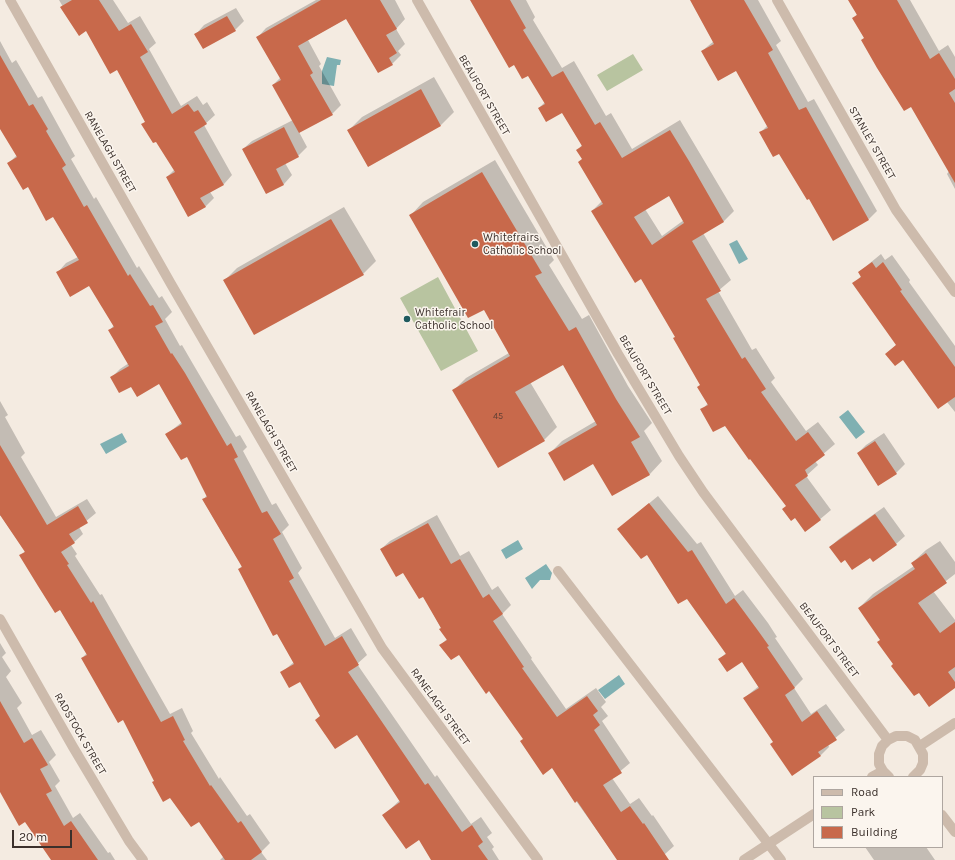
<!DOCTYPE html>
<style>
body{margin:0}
#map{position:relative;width:955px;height:860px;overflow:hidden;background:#f4ebe1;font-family:Karla,sans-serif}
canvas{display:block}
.legend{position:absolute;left:813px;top:776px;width:130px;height:72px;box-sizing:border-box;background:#fbf5ee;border:1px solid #aea6a0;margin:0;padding:5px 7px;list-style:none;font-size:12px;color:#3b302b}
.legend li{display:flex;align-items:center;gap:8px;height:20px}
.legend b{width:20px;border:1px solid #aea6a0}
.scale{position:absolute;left:12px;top:830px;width:60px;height:18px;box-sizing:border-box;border:2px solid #3b302b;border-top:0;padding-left:5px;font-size:12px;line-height:14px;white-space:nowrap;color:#3b302b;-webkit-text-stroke:3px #fbf5ee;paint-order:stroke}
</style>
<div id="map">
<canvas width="955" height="860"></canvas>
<ul class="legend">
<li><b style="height:5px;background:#cdbbac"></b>Road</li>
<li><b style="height:11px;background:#b8c4a0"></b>Park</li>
<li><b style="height:11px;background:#c8694b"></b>Building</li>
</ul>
<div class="scale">20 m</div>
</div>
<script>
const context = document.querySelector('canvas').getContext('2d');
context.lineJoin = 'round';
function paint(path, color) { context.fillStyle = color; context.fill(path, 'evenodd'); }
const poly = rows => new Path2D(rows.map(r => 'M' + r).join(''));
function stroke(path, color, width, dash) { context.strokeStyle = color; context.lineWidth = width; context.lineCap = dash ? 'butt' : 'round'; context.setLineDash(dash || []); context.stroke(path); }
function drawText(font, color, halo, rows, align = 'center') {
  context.font = font + ' Karla,sans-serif'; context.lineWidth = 3; context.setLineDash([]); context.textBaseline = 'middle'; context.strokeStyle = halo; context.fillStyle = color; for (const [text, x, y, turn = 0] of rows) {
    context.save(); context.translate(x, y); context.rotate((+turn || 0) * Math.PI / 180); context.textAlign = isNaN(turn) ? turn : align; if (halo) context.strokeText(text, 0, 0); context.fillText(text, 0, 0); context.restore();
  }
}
paint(poly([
 [633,54,643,70,607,91,597,75],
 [438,277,478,351,441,371,400,298]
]), '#b8c4a0');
paint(poly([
 [327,57,341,60,340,65,337,65,334,86,322,84,322,71],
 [737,240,748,259,739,264,729,244],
 [848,410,865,432,856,439,839,417],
 [122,433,127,442,106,454,100,444],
 [518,540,523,549,506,559,501,550],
 [546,564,552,573,550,580,540,580,532,589,525,578],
 [619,675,625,684,605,699,598,690]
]), '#7fb0b2');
paint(poly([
 [59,0,113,0,128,23,140,16,156,43,149,49,181,106,197,96,203,105,207,102,215,115,204,125,232,175,224,184,210,192,214,198,205,207,167,177,175,169,157,140,143,124,146,121,117,69,86,30,79,34],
 [316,0,395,0,405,19,396,29,405,44,398,51,401,55,392,64,347,18,308,40,321,64,319,66,341,105,332,114,299,132,307,147,298,156,285,163,292,175,284,184,267,193,243,149,252,141,293,120,273,85,281,77,258,37,266,28],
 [471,0,526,0,535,17,533,20,562,68,574,61,606,116,611,113,632,149,680,120,734,211,724,221,703,233,731,280,718,291,752,350,756,348,775,378,771,382,806,431,818,422,835,444,815,461,818,465,806,476,831,510,806,531,725,425,702,410,708,403,701,384,676,337,641,278,592,211,602,201,578,150,582,145,562,112,539,108,545,102,528,75],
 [669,194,684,220,662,236,645,209],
 [692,0,758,0,781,41,776,45,808,102,814,99,877,211,869,219,809,198,779,153,761,132,768,125,736,69,702,51,714,41],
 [849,0,910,0,939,51,948,45,955,57,955,189,947,174,949,171,911,105,854,18,857,14],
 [236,8,244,21,235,30,204,48,196,34,204,25],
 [0,41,12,63,16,60,38,98,42,96,75,156,71,159,94,199,96,197,137,268,139,266,159,298,162,296,172,312,165,319,180,346,182,345,193,364,236,437,240,435,247,447,243,451,272,505,276,503,289,525,282,532,302,568,298,573,335,638,351,628,367,655,357,664,435,777,437,775,471,824,481,817,492,833,487,837,494,847,492,849,499,860,433,860,419,839,384,815,400,800,357,733,321,716,300,680,281,673,294,662,239,569,242,566,203,500,207,495,187,456,167,434,182,422,160,382,131,385,111,378,120,369,129,363,110,330,114,325,89,285,58,272,66,263,78,257,53,216,9,163,17,155,0,127],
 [434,77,454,112,441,125,368,165,349,130,362,117],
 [495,160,554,260,549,265,582,319,589,315,628,386,652,423,644,431,662,461,650,474,612,495,594,463,550,453,562,441,596,421,563,363,530,382,557,427,544,440,454,390,466,378,509,353,484,308,411,215,423,202],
 [344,207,376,261,363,274,224,281,237,268],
 [881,254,885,260,892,255,910,280,909,282,955,346,955,412,947,402,903,358,887,354,897,344,854,284,862,275,859,272],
 [0,401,8,415,5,417,25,453,21,457,56,517,87,499,96,513,79,527,83,534,71,545,77,554,75,556,100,595,102,594,170,714,182,708,193,731,191,733,219,779,220,777,247,816,250,814,270,843,261,852,267,860,220,860,224,856,199,821,170,796,155,780,124,719,82,658,87,653,60,609,21,556,25,551,1,516,0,516],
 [884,433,905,464,896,473,879,485,858,453,866,445],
 [658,496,697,544,701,542,735,596,743,590,768,623,777,637,775,638,803,679,794,688,811,714,826,704,845,730,828,744,829,747,821,755,792,775,774,741,744,698,759,686,742,661,720,659,727,652,688,598,647,553,618,529],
 [884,507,905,536,896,544,873,560,870,556,845,559,830,547,839,539],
 [437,515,460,556,469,551,492,590,498,586,511,605,502,614,532,658,531,659,566,709,596,688,606,702,601,707,608,716,602,721,630,763,612,778,630,804,639,798,652,816,653,815,674,846,665,854,664,860,618,860,552,767,524,739,490,690,459,654,441,645,447,639,423,595,404,572,381,549,390,541],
 [940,541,955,562,955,574,933,591,955,620,955,687,919,692,894,664,881,639,859,608,873,594,914,566,912,563,926,550],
 [0,643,6,653,2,657,11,671,6,677,22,703,17,708,32,735,41,730,56,755,49,762,60,781,55,786,73,818,80,813,108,853,110,852,115,860,52,860,26,821,0,790],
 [865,847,926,847,935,860,874,860]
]), '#0003');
paint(poly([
 [72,0,99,0,119,31,131,24,148,52,140,57,172,114,188,104,194,112,198,110,207,124,194,132,224,185,200,198,206,207,188,217,166,177,175,172,156,142,153,143,141,124,145,122,117,70,110,74,86,31,79,36,60,7],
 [321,0,380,0,397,29,386,35,397,53,389,58,393,65,378,73,346,19,298,46,313,73,310,75,333,115,299,133,272,85,281,80,256,37],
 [470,0,510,0,526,28,523,30,552,77,563,71,595,125,600,122,622,158,670,130,689,161,724,222,692,241,721,291,706,299,742,359,745,357,766,389,761,392,796,441,808,432,825,455,805,470,808,476,795,485,821,520,805,532,795,518,791,521,782,509,786,506,750,459,749,460,725,426,713,432,700,409,708,405,697,387,700,385,673,338,675,337,641,279,635,283,591,211,603,204,578,162,582,159,576,150,582,146,562,113,546,122,538,108,545,104,528,76,522,79,514,65,509,68],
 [669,196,684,223,652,245,634,217],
 [690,0,744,0,773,50,768,53,799,110,806,107,869,220,833,241,809,199,807,200,779,154,773,157,759,132,768,128,736,71,718,81,701,51,714,44],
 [848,0,897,0,930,59,939,53,955,79,955,89,949,93,955,103,955,183,911,107,904,111,877,68,861,40,864,38,852,18,857,15],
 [227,16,236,31,203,49,194,34],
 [0,55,29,106,33,104,48,129,46,131,66,165,62,168,84,207,87,205,128,276,130,274,150,306,153,305,163,322,155,326,171,354,172,353,185,373,227,446,231,443,238,457,234,459,262,513,267,511,281,534,273,539,294,578,289,581,325,646,342,636,359,665,348,672,425,785,428,783,462,832,472,825,483,842,478,846,488,860,431,860,419,840,406,849,382,815,400,802,357,735,335,749,315,720,320,716,300,682,289,688,280,672,294,664,277,634,273,636,238,569,242,567,202,499,207,497,187,457,181,460,165,434,182,424,159,384,137,397,131,387,119,393,110,377,129,366,108,330,114,327,89,286,70,297,56,272,79,260,53,217,46,221,28,187,23,190,7,163,17,157,0,129],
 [421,89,441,126,368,167,347,130],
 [284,127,299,157,276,169,284,185,266,194,242,149],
 [482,172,542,273,535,276,569,331,576,327,616,399,640,437,631,442,650,475,612,496,593,464,564,481,548,453,597,425,563,365,515,392,545,441,498,468,452,390,510,356,484,310,468,318,409,215],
 [331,219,364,275,254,335,223,280],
 [872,262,876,268,883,262,902,290,900,291,955,367,955,397,938,409,903,360,895,366,885,354,896,345,852,283,861,277,858,272],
 [875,441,897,474,878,486,857,453],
 [0,445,47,525,78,506,88,523,69,534,75,543,61,552,69,564,67,565,91,603,93,601,161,722,173,716,185,740,183,741,210,786,211,785,238,823,241,821,262,852,251,860,225,860,199,822,191,827,170,798,163,802,152,782,154,781,123,720,118,723,81,658,87,655,60,610,55,613,38,586,19,555,25,552,0,515],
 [649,503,688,552,692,550,726,604,734,598,759,632,769,646,767,647,795,688,785,695,802,722,817,711,837,740,818,752,821,756,792,776,770,744,773,742,743,698,759,688,742,662,727,672,718,659,726,654,687,599,678,604,647,555,641,559,617,529],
 [875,514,897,545,873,562,870,558,852,570,845,560,841,563,829,547],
 [428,523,451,564,460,559,483,598,489,594,503,614,493,621,524,667,522,668,557,717,587,696,598,711,593,715,600,725,594,730,622,773,603,785,621,812,630,806,643,824,644,823,669,860,617,860,577,801,575,803,552,768,543,775,520,741,523,739,489,691,486,694,459,655,451,660,439,645,447,640,439,629,441,628,423,597,419,599,403,573,396,577,380,549],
 [926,553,947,583,918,603,940,633,955,622,955,667,948,672,955,682,955,688,929,707,919,693,914,696,891,666,893,664,877,642,880,640,858,608,915,569,911,563],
 [0,701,24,743,32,738,48,765,40,769,52,791,46,794,64,826,71,821,98,860,51,860,25,822,19,826,0,792]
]), '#c8694b');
stroke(poly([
 [558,571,781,860]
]), '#cdbbac', 10);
stroke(poly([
 [10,0,171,284,382,648,538,860],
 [417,0,618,354,679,456,703,492,888,740],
 [777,0,896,210,955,292],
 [0,619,73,747,129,841,143,860],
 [920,746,955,723],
 [872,777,883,771],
 [889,777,883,771,879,764,879,754,882,746,888,740,896,736,907,736,915,740,923,754,923,763,920,770,913,777],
 [942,815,955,832],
 [744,860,814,814]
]), '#cdbbac', 10);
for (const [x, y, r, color] of [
 [475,244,4,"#1f5a5e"],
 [407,319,4,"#1f5a5e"]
]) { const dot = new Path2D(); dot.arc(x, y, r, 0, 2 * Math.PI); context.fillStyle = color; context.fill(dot); stroke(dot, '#fbf5ee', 1.5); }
drawText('9px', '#5e3e33', null, [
 ["45",498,416]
]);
drawText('11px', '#3b302b', '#fbf5ee', [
 ["BEAUFORT STREET",484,95,60],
 ["STANLEY STREET",872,143,60],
 ["RANELAGH STREET",110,152,60],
 ["BEAUFORT STREET",645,375,59],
 ["RANELAGH STREET",271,432,60],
 ["BEAUFORT STREET",829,640,53],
 ["RANELAGH STREET",440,707,54],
 ["RADSTOCK STREET",80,734,60]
]);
drawText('11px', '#3b302b', '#fbf5ee', [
 ["Whitefrairs",483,238],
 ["Catholic School",483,251],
 ["Whitefrair",415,313],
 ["Catholic School",415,326]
], 'left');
</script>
